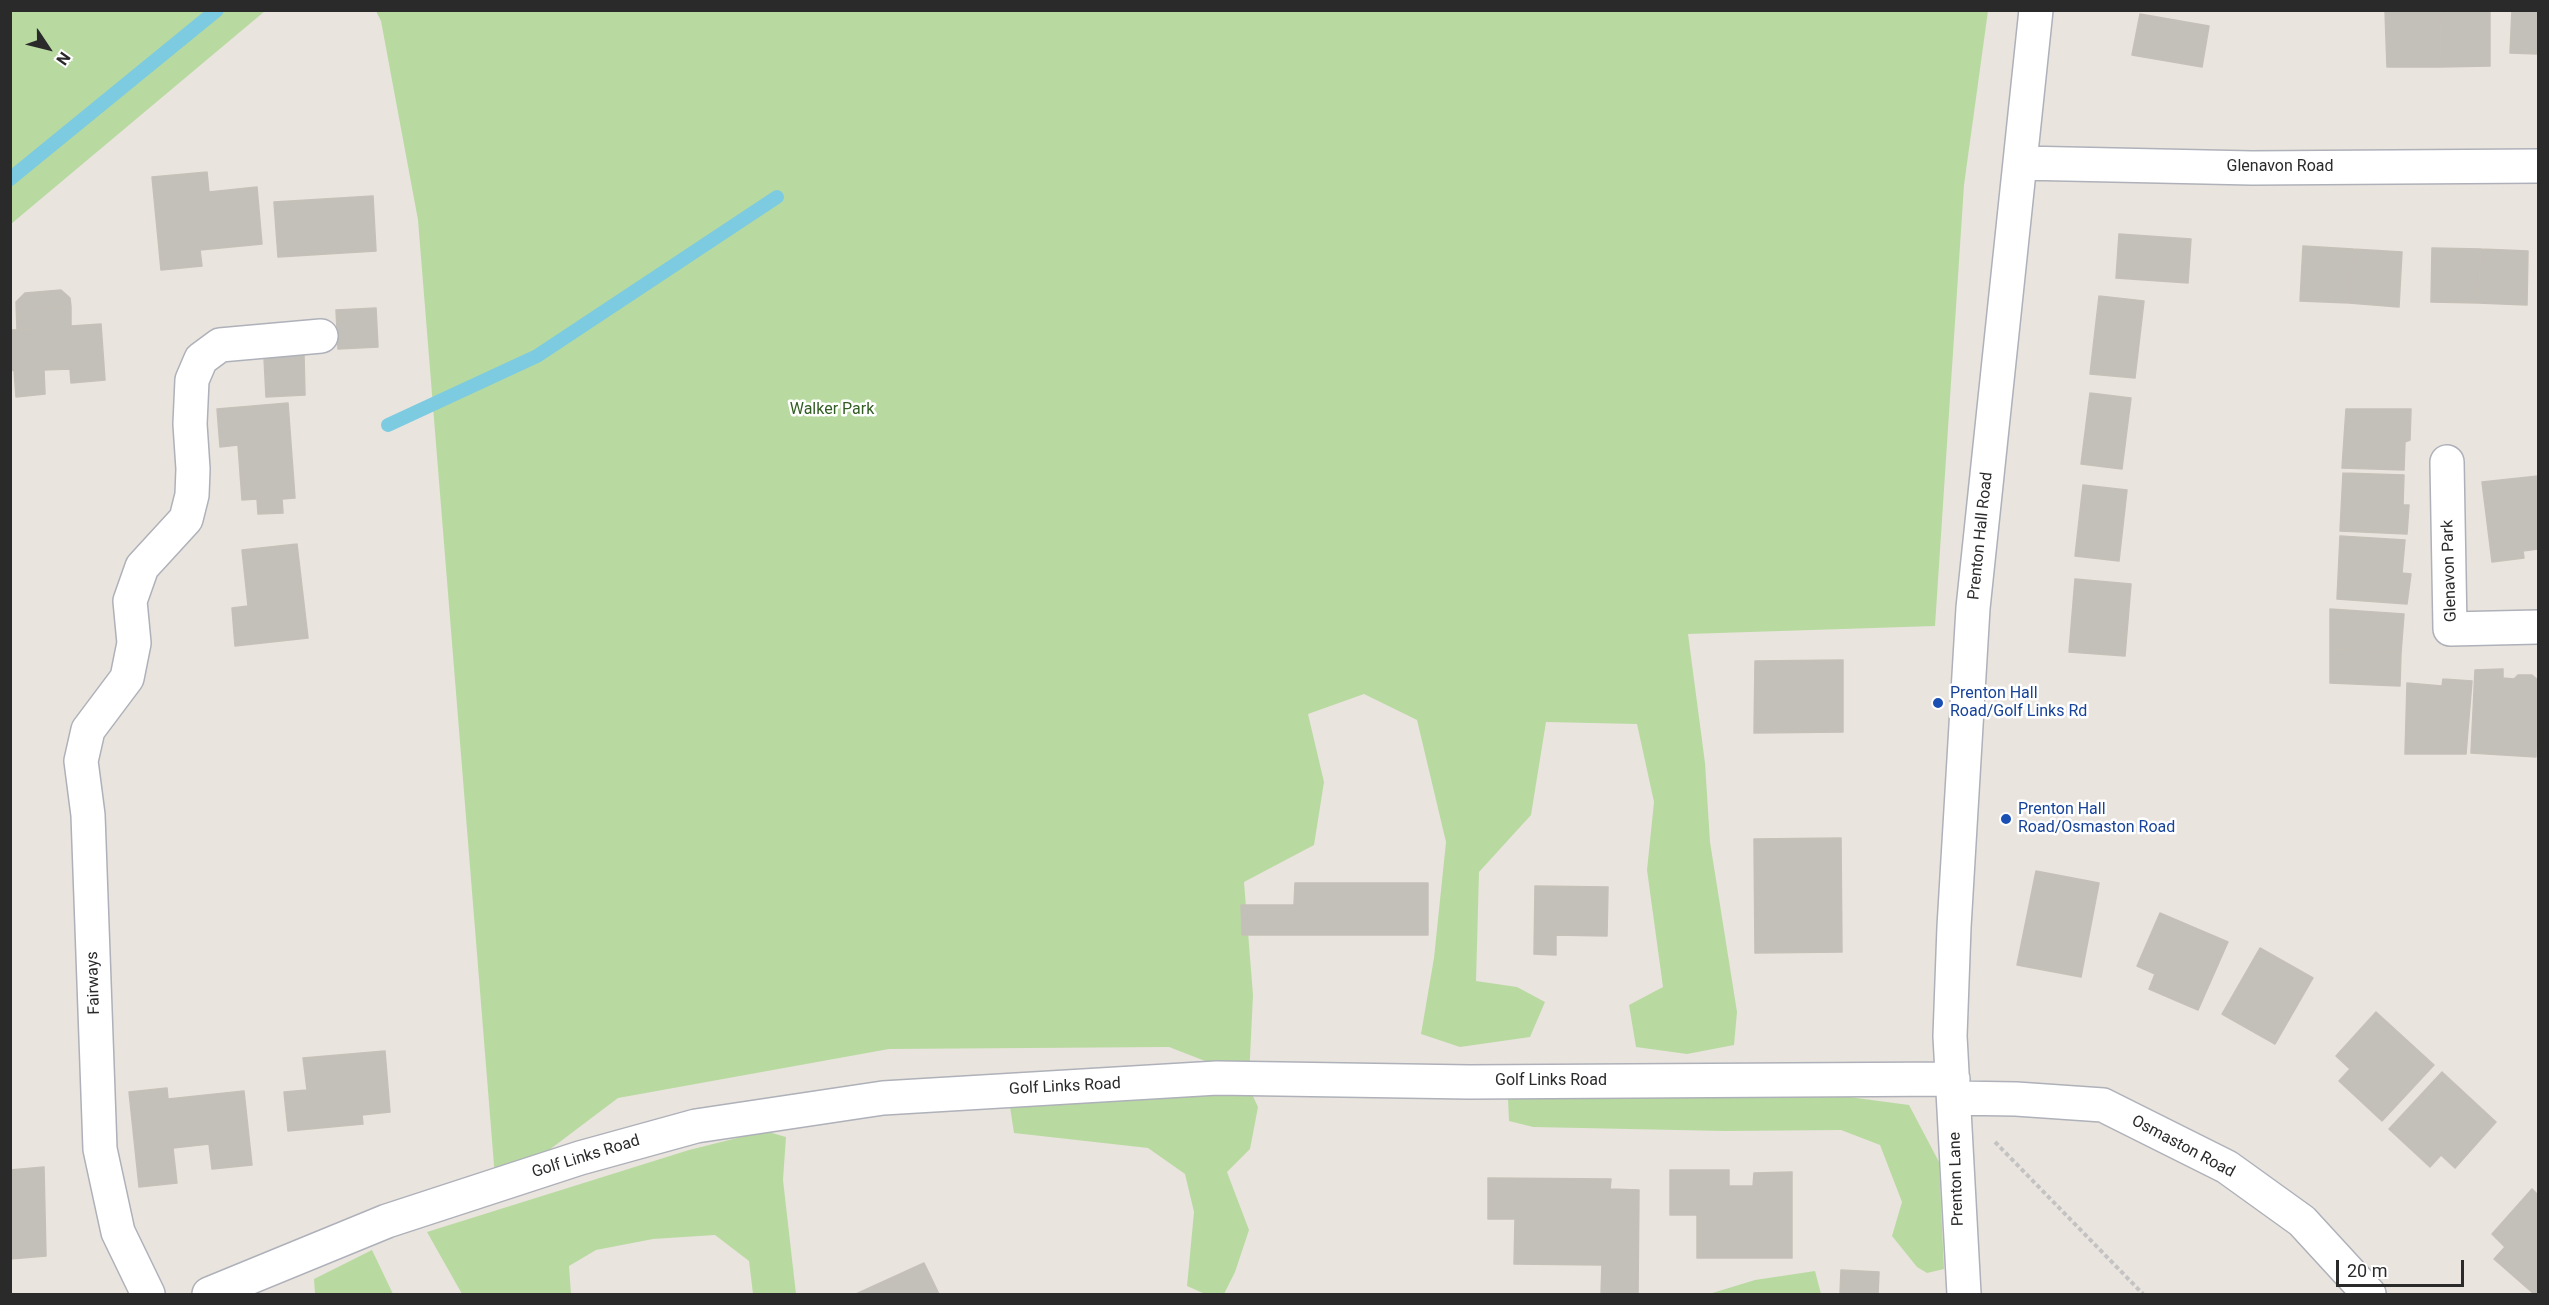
<!DOCTYPE html>
<style>
body{margin:0}
#map{position:relative;width:2549px;height:1305px;overflow:hidden;background:#eae4de;font-family:Roboto,sans-serif}
canvas{display:block}
.frame{position:absolute;inset:0;border:12px solid #2a2a2a;pointer-events:none}
.north{position:absolute;left:18px;top:18px;width:60px;height:60px;-webkit-text-stroke:4px #fff;paint-order:stroke;rotate:125deg;font-size:16px;font-weight:700;line-height:24px;text-align:center;color:#2a2a2a}
.north::after{content:'';display:block;margin:auto;width:21px;height:27px;background:#2a2a2a;clip-path:polygon(50% 0,100% 100%,50% 72%,0 100%)}
.scale{position:absolute;left:2336px;top:1260px;width:128px;height:27px;box-sizing:border-box;border:3px solid #2a2a2a;border-top:0;padding-left:8px;font-size:18px;line-height:21px;white-space:nowrap;color:#2a2a2a;-webkit-text-stroke:4px #fff;paint-order:stroke}
</style>
<div id="map">
<canvas width="2549" height="1305"></canvas>
<div class="frame"></div>
<div class="north">N</div>
<div class="scale">20 m</div>
</div>
<script>
const context = document.querySelector('canvas').getContext('2d');
context.lineJoin = 'round';
function paint(path, color) { context.fillStyle = color; context.fill(path, 'evenodd'); }
const poly = rows => new Path2D(rows.map(r => 'M' + r).join(''));
function stroke(path, color, width, dash) { context.strokeStyle = color; context.lineWidth = width; context.lineCap = dash ? 'butt' : 'round'; context.setLineDash(dash || []); context.stroke(path); }
function drawText(font, color, halo, rows, align = 'center') {
  context.font = font + ' Roboto,sans-serif'; context.lineWidth = 5; context.setLineDash([]); context.textBaseline = 'middle'; context.strokeStyle = halo; context.fillStyle = color; for (const [text, x, y, turn = 0] of rows) {
    context.save(); context.translate(x, y); context.rotate((+turn || 0) * Math.PI / 180); context.textAlign = isNaN(turn) ? turn : align; if (halo) context.strokeText(text, 0, 0); context.fillText(text, 0, 0); context.restore();
  }
}
paint(poly([
 [11,10,265,10,265,11,11,224],
 [376,11,1988,11,1964,185,1935,626,1688,634,1705,763,1710,842,1737,1012,1734,1045,1687,1054,1636,1047,1629,1005,1663,987,1647,870,1654,802,1637,724,1546,722,1531,815,1479,872,1476,981,1517,987,1545,1002,1530,1037,1460,1047,1421,1034,1434,958,1446,842,1417,720,1364,694,1308,714,1324,782,1314,845,1244,882,1253,995,1249,1078,1169,1047,889,1049,618,1098,496,1190,418,220,381,21],
 [1251,1092,1258,1107,1250,1149,1227,1172,1249,1230,1235,1272,1224,1294,1205,1294,1187,1286,1194,1212,1185,1174,1148,1148,1014,1133,1010,1107],
 [1834,1095,1909,1105,1939,1162,1944,1269,1927,1273,1917,1267,1892,1236,1902,1202,1880,1145,1841,1130,1725,1131,1533,1127,1509,1121,1508,1098],
 [765,1131,786,1137,783,1180,796,1294,753,1294,749,1261,715,1235,653,1239,596,1250,569,1266,571,1294,462,1294,427,1232,689,1150],
 [372,1250,393,1294,315,1294,314,1279],
 [1815,1271,1821,1294,1709,1294,1755,1280]
]), '#b8daa1');
stroke(poly([
 [10,179,217,10],
 [388,425,537,356,777,197]
]), '#7dcbe0', 14);
const building = poly([
 [2512,10,2538,10,2538,54,2510,53,2512,10],
 [2385,11,2441,11,2440,67,2387,67,2385,11],
 [2441,11,2490,11,2490,66,2440,67,2441,11],
 [2140,14,2209,26,2202,67,2132,55,2140,14],
 [207,172,209,192,257,187,262,244,200,250,202,266,161,270,152,177,207,172],
 [373,196,376,251,278,257,274,202,373,196],
 [2119,234,2191,239,2188,283,2116,278,2119,234],
 [2303,246,2353,249,2349,303,2300,301,2303,246],
 [2432,248,2481,249,2478,303,2431,302,2432,248],
 [2353,249,2402,252,2399,307,2349,303,2353,249],
 [2481,249,2528,251,2527,305,2478,303,2481,249],
 [61,290,70,298,71,307,35,309,36,329,17,330,16,302,25,293,61,290],
 [2099,296,2144,301,2135,378,2090,374,2099,296],
 [71,307,71,326,101,324,105,380,71,383,70,369,44,370,45,394,16,397,14,370,10,371,10,330,36,329,35,309,71,307],
 [376,308,378,347,338,349,336,310,376,308],
 [304,355,305,395,266,397,264,358,304,355],
 [2090,393,2131,398,2122,469,2081,464,2090,393],
 [288,403,295,498,282,499,283,513,258,514,257,499,242,500,238,445,220,447,217,409,288,403],
 [2346,409,2411,409,2410,440,2405,442,2404,470,2342,468,2346,409],
 [2343,473,2404,475,2403,505,2409,505,2407,534,2340,531,2343,473],
 [2538,476,2538,549,2523,551,2524,558,2492,562,2482,482,2538,476],
 [2083,485,2127,490,2119,561,2075,556,2083,485],
 [2340,536,2405,540,2402,573,2411,574,2407,604,2337,599,2340,536],
 [297,544,308,638,235,646,232,608,248,606,242,550,297,544],
 [2075,579,2131,584,2125,656,2069,652,2075,579],
 [2330,609,2404,614,2401,653,2330,649,2330,609],
 [2330,649,2401,653,2400,686,2330,683,2330,649],
 [1843,660,1843,732,1754,733,1755,661,1843,660],
 [2503,669,2503,678,2514,679,2518,675,2532,675,2538,680,2536,757,2471,753,2475,670,2503,669],
 [2443,679,2472,681,2466,754,2405,754,2407,683,2442,686,2443,679],
 [1841,838,1842,952,1755,953,1754,839,1841,838],
 [2036,871,2099,883,2081,977,2017,965,2036,871],
 [1295,883,1428,883,1428,935,1242,935,1241,905,1294,905,1295,883],
 [1535,886,1608,887,1607,936,1556,935,1556,955,1534,954,1535,886],
 [2160,913,2228,942,2198,1010,2149,989,2155,974,2137,966,2160,913],
 [2260,948,2313,978,2275,1044,2222,1014,2260,948],
 [2376,1012,2434,1065,2382,1121,2339,1081,2350,1069,2336,1056,2376,1012],
 [385,1051,390,1112,362,1115,363,1124,288,1131,284,1092,307,1090,303,1058,385,1051],
 [2442,1072,2496,1122,2455,1168,2441,1155,2430,1167,2389,1129,2442,1072],
 [167,1088,168,1099,244,1091,252,1165,212,1169,209,1144,173,1148,177,1183,139,1187,129,1092,167,1088],
 [44,1167,46,1256,10,1259,10,1170,44,1167],
 [1670,1170,1729,1170,1729,1186,1753,1186,1754,1173,1792,1172,1792,1258,1697,1258,1697,1215,1670,1215,1670,1170],
 [1488,1178,1611,1179,1610,1189,1639,1190,1638,1294,1601,1294,1602,1265,1514,1264,1515,1219,1488,1219,1488,1178],
 [2532,1189,2538,1195,2538,1294,2534,1294,2494,1259,2505,1247,2492,1234,2532,1189],
 [924,1263,939,1294,856,1294,924,1263],
 [1841,1270,1879,1272,1878,1294,1840,1294,1841,1270]
]);
paint(building, '#c3bfb9');
stroke(building, '#c5c0b8', 1.5);
const minor = poly([
 [2021,163,2252,168,2538,166],
 [2447,462,2450,629,2538,627],
 [1954,1098,2016,1099,2103,1105,2227,1167,2302,1221,2369,1294],
 [148,1294,118,1232,100,1149,88,815,81,761,88,730,127,678,134,643,130,601,142,567,186,519,192,495,193,469,190,424,192,380,201,359,220,345,321,336],
 [209,1294,387,1221,580,1158,696,1126,883,1098,1217,1078,1469,1082,1953,1079],
 [1964,1294,1950,1036,1954,927,1973,608,2036,10]
]);
stroke(minor, '#aeb1b9', 36);
stroke(poly([
 [1995,1142,2143,1294]
]), '#c3c3c3', 4, [4.5, 3]);
stroke(minor, '#fff', 33);
for (const [x, y, r, color] of [
 [1938,703,6,"#1a4fb4"],
 [2006,819,6,"#1a4fb4"]
]) { const dot = new Path2D(); dot.arc(x, y, r, 0, 2 * Math.PI); context.fillStyle = color; context.fill(dot); stroke(dot, '#fff', 2); }
drawText('16px', '#2a2a2a', '#fff', [
 ["Glenavon Road",2280,167],
 ["Prenton Hall Road",1981,536,-84],
 ["Glenavon Park",2450,571,-92],
 ["Fairways",94,983,-92],
 ["Golf Links Road",1551,1081],
 ["Golf Links Road",1065,1087,-3],
 ["Osmaston Road",2183,1147,28],
 ["Golf Links Road",586,1157,-17],
 ["Prenton Lane",1957,1179,-92]
]);
drawText('16px', '#335e23', '#fff', [
 ["Walker Park",832,410]
]);
drawText('16px', '#164399', '#fff', [
 ["Prenton Hall",1950,694],
 ["Road/Golf Links Rd",1950,712],
 ["Prenton Hall",2018,810],
 ["Road/Osmaston Road",2018,828]
], 'left');
</script>
